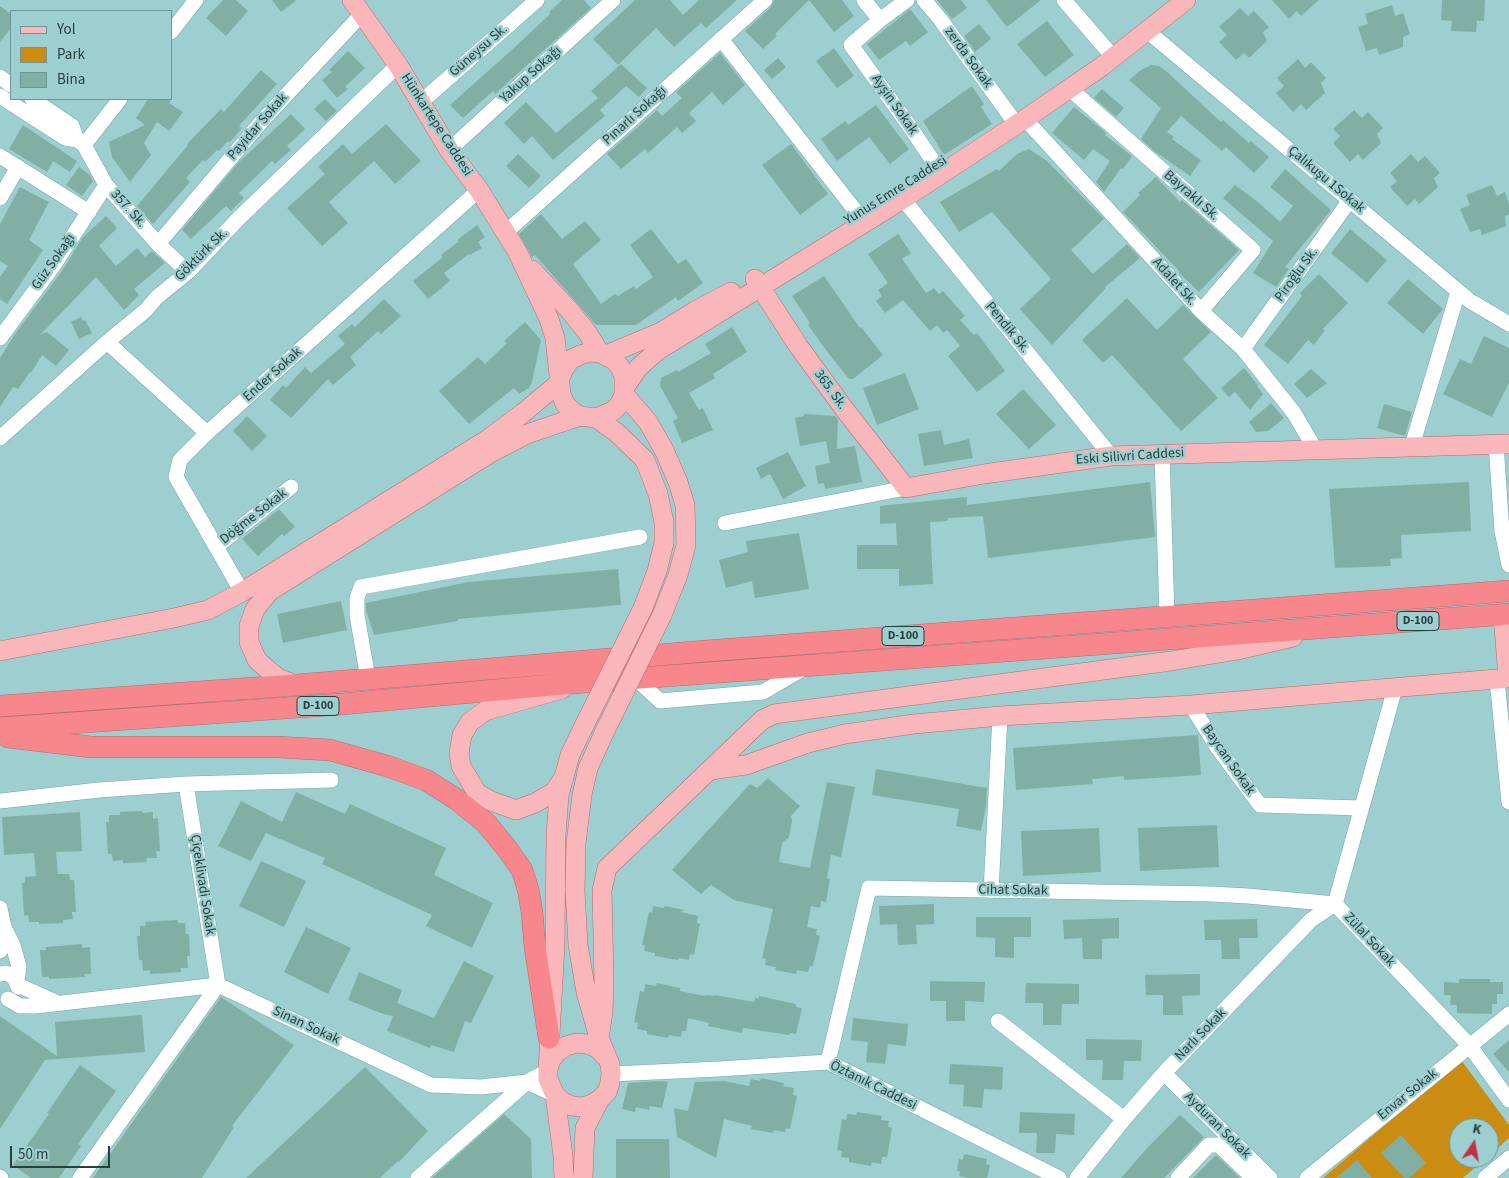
<!DOCTYPE html>
<meta charset="utf-8">
<style>
body{margin:0}
#map{position:relative;width:1509px;height:1178px;overflow:hidden;background:#9ecfd0;font-family:"Source Sans 3",sans-serif}
canvas{display:block}
.legend{position:absolute;left:10px;top:10px;width:162px;height:90px;box-sizing:border-box;background:#9ecfd0;border:1px solid #709596;margin:0;padding:6px 9px;list-style:none;font-size:15px;color:#2a3e3e}
.legend li{display:flex;align-items:center;gap:10px;height:25px}
.legend b{width:25px;border:1px solid #709596}
.north{position:absolute;left:1449px;top:1118px;width:50px;height:50px;box-sizing:border-box;background:#9ecfd0;border:1px solid #709596;border-radius:50%;rotate:12deg;font-size:14px;font-weight:700;line-height:20px;text-align:center;color:#2a3e3e}
.north::after{content:'';display:block;margin:auto;width:18px;height:22px;background:#c23248;clip-path:polygon(50% 0,100% 100%,50% 72%,0 100%)}
.scale{position:absolute;left:10px;top:1146px;width:100px;height:22px;box-sizing:border-box;border:2px solid #2a3e3e;border-top:0;padding-left:6px;font-size:15px;line-height:18px;white-space:nowrap;color:#2a3e3e;-webkit-text-stroke:4px #9ecfd0;paint-order:stroke}
</style>
<div id="map">
<canvas width="1509" height="1178"></canvas>
<ul class="legend">
<li><b style="height:6px;background:#fab7bb"></b>Yol</li>
<li><b style="height:14px;background:#ca8d12"></b>Park</li>
<li><b style="height:14px;background:#82afa3"></b>Bina</li>
</ul>
<div class="north">K</div>
<div class="scale">50 m</div>
</div>
<script>
const context = document.querySelector('canvas').getContext('2d');
context.lineJoin = 'round';
function paint(path, color) { context.fillStyle = color; context.fill(path, 'evenodd'); }
const poly = rows => new Path2D(rows.map(r => 'M' + r).join(''));
function stroke(path, color, width, dash) { context.strokeStyle = color; context.lineWidth = width; context.lineCap = dash ? 'butt' : 'round'; context.setLineDash(dash || []); context.stroke(path); }
function drawText(font, color, halo, rows, align = 'center') {
  context.font = font + ' "Source Sans 3",sans-serif'; context.lineWidth = 5; context.setLineDash([]); context.textBaseline = 'middle'; context.strokeStyle = halo; context.fillStyle = color; for (const [text, x, y, turn = 0] of rows) {
    context.save(); context.translate(x, y); context.rotate((+turn || 0) * Math.PI / 180); context.textAlign = isNaN(turn) ? turn : align; if (halo) context.strokeText(text, 0, 0); context.fillText(text, 0, 0); context.restore();
  }
}
paint(poly([
 [1461,1060,1509,1125,1509,1138,1489,1156,1489,1128,1459,1128,1459,1158,1486,1158,1463,1178,1323,1178]
]), '#ca8d12');
paint(poly([
 [223,0,236,0,248,11,226,36,206,18],
 [272,0,297,0,281,12],
 [562,0,584,0,591,8,495,94,493,91,463,118,450,105,515,47,550,14,549,12],
 [635,0,670,0,683,15,699,0,737,0,706,28,701,23,674,47,656,28,618,65,593,39],
 [774,0,842,0,854,16,834,32,809,0,775,34,777,36,763,49,745,31,771,7],
 [937,0,961,0,967,8,952,19],
 [986,0,1041,0,1007,27],
 [1272,0,1319,0,1301,16,1297,11,1289,19],
 [1442,0,1485,0,1484,21,1477,21,1476,32,1451,31,1452,21,1441,20],
 [1392,5,1395,16,1403,13,1410,34,1403,37,1403,47,1379,55,1377,48,1366,51,1358,27,1368,24,1365,14],
 [0,6,11,14,11,28,0,42],
 [1240,8,1248,16,1254,11,1269,27,1263,32,1267,41,1249,58,1244,53,1236,60,1219,42,1227,35,1219,27],
 [910,9,928,32,910,46,906,41,879,60,867,44],
 [1047,21,1074,55,1045,77,1017,44],
 [979,24,991,39,975,52,964,36],
 [834,48,854,76,837,88,816,61],
 [348,51,365,68,345,87,348,89,337,98,322,80,332,72,329,70],
 [720,53,745,85,723,105,712,92,689,113,696,121,682,133,677,127,648,153,645,149,621,169,607,154,657,110,662,116,682,98,676,92],
 [778,58,786,67,772,79,764,70],
 [1298,59,1305,68,1311,62,1326,78,1321,83,1325,93,1306,110,1301,104,1293,112,1276,93,1284,86,1277,78],
 [621,64,647,88,639,97,626,86,600,110,605,116,553,160,532,136,524,144,504,123,526,102,556,133,598,98,591,91],
 [1151,65,1159,66,1166,71,1221,122,1223,120,1249,143,1251,141,1269,157,1254,173,1226,147,1222,151,1181,116,1167,132,1174,137,1172,139,1201,160,1190,176,1154,151,1141,139,1161,108,1129,80,1141,70],
 [261,70,277,84,239,126,242,128,230,142,228,141,219,151,217,150,205,162,203,160,186,178,190,182,153,224,137,206,188,145,187,144,221,109,224,112],
 [972,86,984,104,981,107,992,124,944,155,923,121],
 [1102,89,1124,108,1116,117,1094,98],
 [148,99,172,99,169,103,183,112,169,131,157,122,144,143,151,155,130,182,112,157,109,142,145,125,136,118],
 [325,99,337,111,326,121,314,109],
 [876,105,909,149,890,164,869,137,837,161,821,139,845,121,848,125],
 [1074,107,1104,131,1106,133,1105,135,1132,156,1123,169,1121,168,1104,192,1096,182,1110,161,1093,149,1084,160,1052,133],
 [1354,110,1362,118,1368,112,1383,128,1377,134,1381,143,1363,160,1358,154,1350,162,1333,143,1340,136,1333,129],
 [291,114,305,129,287,146,291,150,275,164,272,161,239,193,244,198,231,211,226,206,191,239,182,230,239,162],
 [386,124,421,161,395,184,374,161,329,202,348,223,322,246,287,208,325,174,318,167,343,144,352,154],
 [23,125,77,161,70,172,53,161,47,172,9,149],
 [791,144,828,194,800,215,762,165],
 [1029,149,1047,161,1104,219,1071,250,1093,274,1127,244,1140,258,1105,287,1106,288,1052,345,1020,309,1051,279,992,212,959,232,940,202,997,169,999,171,1017,154],
 [518,154,541,176,529,188,506,166],
 [1411,154,1418,162,1425,156,1440,173,1434,178,1438,187,1419,204,1415,199,1407,206,1390,187,1397,181,1390,173],
 [79,167,90,175,93,181,82,196,66,185],
 [1285,169,1331,210,1285,267,1289,269,1276,287,1253,273,1273,241,1223,198,1235,185,1258,202,1280,222,1293,206,1270,187],
 [1156,177,1180,202,1182,200,1239,250,1199,292,1179,273,1179,271,1123,212,1140,195,1138,193],
 [1492,185,1497,196,1505,192,1509,204,1509,215,1505,216,1506,226,1482,235,1480,229,1470,232,1460,209,1470,205,1466,195],
 [20,187,49,202,29,240,43,250,7,304,0,299,0,277,8,266,0,261,0,224],
 [541,214,562,239,585,221,601,240,573,264,601,304,615,294,618,296,634,286,636,289,653,277,630,245,651,229,678,264,686,259,703,283,678,301,676,297,636,325,596,325,535,255,532,257,519,234],
 [106,216,117,228,99,246,116,266,137,248,145,257,152,251,165,263,134,289,139,295,124,310,96,277,40,335,47,332,69,350,56,366,42,355,31,373,30,372,18,389,13,387,0,407,0,358,15,334,62,271,83,237],
 [477,225,485,237,478,242,482,248,470,255,469,254,444,273,450,281,428,299,413,281,443,257,441,255,459,241,457,240],
 [1350,229,1387,260,1367,283,1331,253],
 [898,234,911,253,902,259,926,293,934,288,939,294,943,291,965,316,960,320,974,335,977,333,1005,371,977,392,948,356,960,346,947,330,943,333,937,325,930,331,903,300,885,313,876,301,882,296,878,290,888,283,868,254],
 [1319,274,1348,303,1323,329,1325,330,1314,345,1308,340,1288,364,1264,345,1302,296,1300,293],
 [824,276,860,328,861,327,883,355,853,379,849,379,826,350,808,325,810,323,792,296],
 [1408,279,1443,309,1423,334,1387,303],
 [1127,298,1157,330,1183,305,1211,332,1183,359,1218,398,1181,431,1112,355,1103,363,1082,340],
 [384,299,401,316,381,334,378,331,350,357,356,365,333,385,328,379,291,418,270,400,283,385,286,388,305,367,311,373,345,344,338,336,352,324,355,327],
 [81,317,83,321,85,320,92,333,79,339,71,322],
 [525,322,541,340,532,382,529,388,519,394,514,388,469,424,439,391,478,357,485,364,507,343,504,341],
 [732,327,747,352,713,374,715,378,689,393,699,410,703,408,713,430,682,443,673,421,678,418,660,386,661,378,677,370,678,372,711,353,705,344],
 [1484,336,1509,348,1509,383,1492,417,1443,394,1460,359,1471,364],
 [1244,368,1258,385,1257,386,1263,394,1250,410,1235,392,1229,397,1221,388],
 [1311,369,1327,383,1307,398,1294,384],
 [905,373,919,409,877,425,863,388],
 [1023,389,1056,425,1029,449,996,414],
 [1271,403,1284,418,1268,431,1256,432,1249,422],
 [1384,404,1412,412,1405,436,1377,428],
 [804,414,835,416,838,419,837,449,855,446,862,482,825,489,824,483,818,484,815,466,830,463,826,441,800,446,795,418,804,416],
 [247,416,267,436,252,451,233,431],
 [941,430,944,445,969,439,973,458,924,466,918,434],
 [788,452,806,486,783,499,770,474,761,479,756,468],
 [1150,482,1155,537,988,558,983,516,948,518,947,521,930,522,933,584,899,586,899,569,857,569,857,545,897,545,896,523,880,524,880,506,967,497,967,505],
 [1469,482,1471,531,1401,535,1402,558,1390,559,1391,566,1335,568,1329,489],
 [279,509,295,527,284,536,282,534,258,556,242,539],
 [799,533,809,589,755,598,752,581,726,588,719,560,748,552,746,541],
 [618,569,621,605,458,619,458,621,374,635,366,610,366,603,468,582],
 [341,601,347,630,283,643,277,614],
 [1198,735,1201,775,1124,780,1124,776,1092,779,1093,784,1016,790,1013,748],
 [876,769,987,788,986,806,981,831,956,826,959,809,872,795],
 [768,778,800,806,791,816,792,821,789,837,782,843,779,862,810,868,827,782,855,787,841,857,831,855,827,878,830,879,826,902,821,901,820,908,811,906,807,927,817,929,816,935,820,936,813,966,810,966,808,972,797,970,796,974,775,970,776,967,765,965,766,959,762,958,773,909,734,900,711,885,701,894,672,870,750,784,757,788],
 [296,792,345,814,350,804,446,848,434,875,493,903,472,948,426,926,432,915,322,864,325,858,266,833,251,861,218,846,241,801,282,822],
 [142,811,142,813,153,812,153,819,158,818,160,851,156,851,157,858,146,858,147,862,123,863,123,860,113,861,112,854,108,854,106,822,109,822,109,815,120,815,120,812],
 [80,812,82,851,56,852,58,874,69,874,70,880,74,880,76,912,72,912,73,919,63,920,63,923,39,924,39,922,29,922,28,915,24,916,22,883,25,883,25,877,36,876,34,853,4,855,2,817],
 [1217,825,1219,867,1140,871,1138,828],
 [1099,828,1101,872,1023,876,1021,831],
 [261,861,306,881,284,927,239,906],
 [934,904,934,924,916,925,917,944,898,945,897,924,880,925,879,906],
 [653,906,664,908,665,906,684,910,681,912,698,916,697,923,700,924,694,955,690,954,689,960,679,958,678,960,655,956,655,953,644,951,645,945,642,945,649,912,652,913],
 [976,917,1031,917,1031,937,1014,937,1014,958,995,957,995,938,976,937],
 [1119,918,1119,938,1102,939,1102,959,1083,959,1082,938,1064,939,1063,920],
 [1257,919,1258,938,1239,938,1240,959,1222,959,1221,940,1205,940,1204,920],
 [178,920,178,923,185,923,186,934,189,934,190,956,187,956,188,968,181,968,181,972,169,973,150,974,150,970,143,971,142,960,139,960,137,936,140,936,140,926,146,926,145,922],
 [306,927,351,948,328,994,284,972],
 [82,944,82,948,90,947,91,974,84,974,85,977,49,979,49,977,42,977,40,950,46,950,46,947],
 [464,961,494,976,471,1023,465,1021,454,1052,431,1045,430,1048,387,1031,393,1016,383,1014,348,1000,359,972,402,990,397,1003,434,1018],
 [1200,974,1200,995,1182,996,1183,1015,1163,1015,1163,995,1146,995,1145,975],
 [1459,979,1490,979,1490,982,1503,982,1503,994,1497,994,1497,1004,1492,1004,1492,1014,1457,1013,1457,1005,1450,1005,1451,995,1444,995,1444,982,1459,983],
 [930,981,985,982,984,1002,965,1001,965,1021,946,1021,946,1001,930,1001],
 [657,983,680,988,680,991,705,996,705,995,715,996,715,995,754,1002,755,998,759,998,759,996,796,1004,796,1007,802,1008,796,1034,790,1033,789,1035,743,1028,742,1033,708,1026,709,1023,688,1018,686,1031,682,1031,681,1037,669,1035,668,1038,647,1034,647,1031,637,1029,638,1023,634,1022,640,991,644,992,645,984,656,986],
 [1026,983,1079,984,1079,1004,1062,1004,1061,1025,1043,1025,1043,1003,1025,1003],
 [221,997,294,1045,232,1126,234,1127,202,1178,93,1178],
 [142,1015,145,1052,45,1060,0,1129,0,1016,57,1056,55,1022],
 [853,1018,908,1024,906,1046,888,1044,885,1064,866,1062,868,1042,851,1040],
 [1086,1039,1142,1040,1141,1061,1124,1061,1123,1080,1102,1080,1103,1060,1086,1060],
 [1509,1040,1509,1072,1493,1054],
 [950,1064,1003,1067,1002,1090,984,1089,982,1108,963,1106,964,1085,949,1084],
 [80,1065,116,1091,78,1144,81,1146,59,1178,31,1178,13,1165,49,1114,47,1113],
 [365,1067,428,1131,399,1162,398,1161,380,1178,246,1178],
 [761,1078,784,1083,783,1086,794,1088,793,1095,797,1096,790,1129,786,1128,785,1132,774,1130,773,1133,751,1129,752,1126,724,1119,716,1158,677,1137,674,1108,688,1111,695,1082,724,1081,749,1086,751,1079,760,1081],
 [662,1081,668,1082,662,1108,650,1106,649,1110,636,1107,635,1112,622,1109,628,1083],
 [857,1112,882,1116,881,1120,889,1121,888,1127,892,1128,887,1157,882,1157,881,1164,872,1162,871,1166,849,1162,849,1158,841,1157,842,1151,837,1150,842,1119,846,1120,847,1114,856,1115],
 [1020,1112,1075,1114,1074,1135,1056,1134,1055,1153,1036,1153,1037,1133,1019,1133],
 [504,1114,531,1139,532,1178,432,1178],
 [1180,1115,1204,1137,1164,1178,1121,1178,1148,1147],
 [1401,1135,1426,1163,1409,1178,1404,1178,1381,1153],
 [616,1139,669,1139,670,1178,616,1178],
 [964,1154,987,1159,986,1164,990,1165,987,1178,968,1178,959,1176,960,1171,957,1171,959,1159,963,1160],
 [1216,1155,1240,1178,1193,1178],
 [1357,1160,1372,1178,1336,1178]
]), '#82afa3');
const minor = poly([
 [864,0,880,20,907,0],
 [924,0,940,19,1011,117],
 [1064,0,1107,50],
 [880,20,851,45,908,124,937,167],
 [1146,30,1470,301,1509,324],
 [171,32,196,0],
 [721,39,858,214],
 [0,77,11,85],
 [1070,89,1253,250,1201,311],
 [0,96,65,138,77,140,84,145,106,185,158,244,188,272],
 [32,99,72,126,77,140],
 [421,102,537,0],
 [1025,119,1201,311,1243,349,1294,413,1315,449],
 [84,145,120,99],
 [449,150,613,0],
 [0,156,89,212],
 [0,198,18,167],
 [903,199,1111,456],
 [505,233,765,0],
 [158,244,262,121,362,14],
 [0,338,54,265,106,185],
 [107,342,207,433],
 [1243,349,1350,200],
 [0,438,107,342,146,310,157,297,188,272,238,219,398,65],
 [1496,444,1502,531,1509,565],
 [1412,446,1458,292],
 [1162,454,1167,616],
 [725,523,906,488],
 [216,547,291,487],
 [242,592,176,477,180,460,207,433,479,190],
 [635,678,660,701,763,692,804,668],
 [368,679,357,615,357,598,361,587,640,537],
 [1497,679,1509,802],
 [1191,705,1217,747,1260,805,1361,808],
 [0,801,99,790,186,784,331,780],
 [991,891,1000,716],
 [1335,904,1469,1045,1509,1100],
 [1335,904,1395,688],
 [0,908,4,927,13,945,19,967,17,981],
 [0,951,4,927],
 [0,974,6,973,14,977,18,987],
 [18,985,58,1003],
 [8,999,20,1006,36,1006,218,985,431,1085,481,1087,527,1082,548,1071],
 [998,1021,1124,1119],
 [828,1062,869,888,1212,894,1248,896,1335,904],
 [1164,1073,1270,1178],
 [611,1074,719,1069,828,1062,1059,1178],
 [0,1177,1,1178],
 [80,1178,218,985,186,784],
 [418,1178,527,1082,555,1095],
 [1077,1178,1124,1119,1164,1073,1311,920,1335,904],
 [1178,1178,1209,1145,1219,1145,1253,1178],
 [1307,1178,1509,1014],
 [1485,1178,1509,1158]
]);
const major = poly([
 [352,0,398,65,449,150,479,190,517,251,549,319,555,338,561,394,565,404,572,411,580,416,596,418,613,411,620,404,624,394,624,376,620,367,614,360,600,353,590,352,580,355,570,360,564,369,560,378],
 [532,270,570,311,587,332,600,353],
 [755,279,799,347,845,410,906,488,984,474,1111,456,1509,444],
 [606,355,661,332,695,311,731,292],
 [625,387,638,368,657,351,903,199,1025,119,1101,67,1186,0],
 [624,394,648,422,664,450,678,482,685,505,686,545,678,575,662,615],
 [596,418,616,432,645,460,658,494,664,522,664,543,657,571,643,608],
 [1503,614,1508,678],
 [0,651,174,618,208,610,242,592,488,439,523,413,559,383],
 [296,685,278,678,266,668,257,660,249,642,249,626,255,609,270,591,492,452,527,434,580,416],
 [562,689,485,711,470,722,462,735,459,753,461,766,477,793,491,801,516,810,535,803,554,792,563,779],
 [582,730,570,755,559,795,556,835,555,945,548,1071,548,1079,555,1095,563,1102,572,1106,582,1107,592,1104,600,1099,607,1092,610,1083,611,1074,610,1064,599,1038,586,992,578,945,575,891,576,843,582,795,588,768,604,733],
 [711,770,746,765,808,743,845,734,914,724,1000,716,1191,705,1509,678],
 [599,1038,603,1012,604,983,602,890,607,868,762,720,774,714,1171,661,1238,650,1293,637],
 [548,1069,551,1060,557,1052,566,1046,577,1043,587,1044,597,1048,605,1056],
 [555,1095,563,1156,564,1178],
 [583,1178,585,1128,600,1099]
]);
const highway = poly([
 [0,706,296,685,706,651,1509,591],
 [0,728,342,704,585,682,1509,614],
 [8,737,91,747,277,747,330,750,387,766,426,780,456,799,486,823,508,850,522,870,528,889,532,912,535,948,549,1038]
]);
stroke(minor, '#75a5a6', 16);
stroke(major, '#af6d71', 20);
stroke(highway, '#af6d71', 22);
stroke(minor, '#fff', 15);
stroke(major, '#fab7bb', 19);
stroke(highway, '#f7878d', 21);
const majorBridge = poly([
 [582,730,643,608],
 [604,733,662,615]
]);
stroke(majorBridge, '#af6d71', 20, []);
stroke(majorBridge, '#fab7bb', 19);
for (const [x, y, w] of [
 [1418,621,42],
 [903,636,42],
 [318,706,42]
]) { const box = new Path2D(); box.roundRect(x - w / 2, y - 9.5, w, 19, 4); context.fillStyle = '#9ecfd0'; context.fill(box); stroke(box, '#2a3e3e', 1); }
drawText('bold 12px', '#2a3e3e', null, [
 ["D-100",1418,621],
 ["D-100",903,636],
 ["D-100",318,706]
]);
drawText('14px', '#2a3e3e', '#9ecfd0', [
 ["Güneysu Sk.",479,51,-41],
 ["zerda Sokak",968,58,54],
 ["Yakup Sokağı",531,75,-42],
 ["Ayşin Sokak",894,105,55],
 ["Pınarlı Sokağı",635,116,-42],
 ["Hünkartepe Caddesi",436,125,57],
 ["Payidar Sokak",258,127,-49],
 ["Çalıkuşu 1Sokak",1326,180,40],
 ["Yunus Emre Caddesi",896,191,-32],
 ["Bayraklı Sk.",1191,196,41],
 ["357. Sk.",128,209,48],
 ["Göktürk Sk.",202,255,-45],
 ["Güz Sokağı",54,262,-55],
 ["Piroğlu Sk.",1297,275,-54],
 ["Adalet Sk.",1174,282,48],
 ["Pendik Sk.",1007,328,51],
 ["Ender Sokak",273,375,-42],
 ["365. Sk.",830,390,54],
 ["Eski Silivri Caddesi",1130,457,-4],
 ["Döğme Sokak",254,517,-38],
 ["Baycan Sokak",1228,760,55],
 ["Çiçeklivadi Sokak",202,885,81],
 ["Cihat Sokak",1013,891,1],
 ["Zülal Sokak",1369,940,47],
 ["Sinan Sokak",306,1026,25],
 ["Narlı Sokak",1201,1035,-46],
 ["Öztanık Caddesi",873,1086,26],
 ["Envar Sokak",1408,1095,-39],
 ["Ayduran Sokak",1217,1126,45]
]);
</script>
